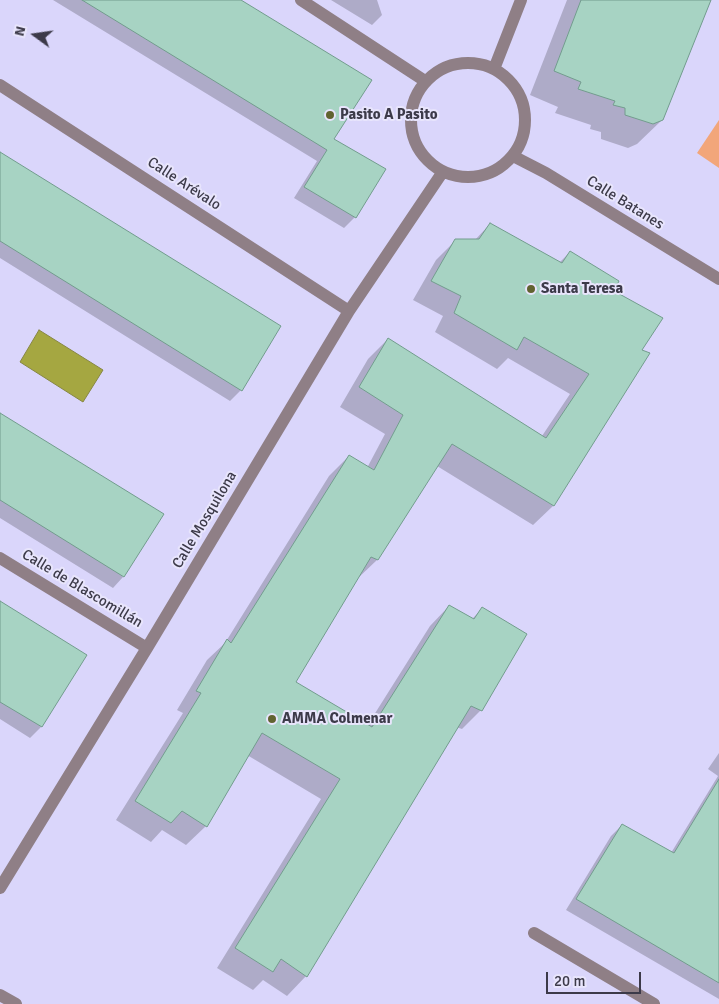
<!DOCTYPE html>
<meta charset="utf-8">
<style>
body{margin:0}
#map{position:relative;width:719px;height:1004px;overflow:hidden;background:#dad6fb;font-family:Signika,sans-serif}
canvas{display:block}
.north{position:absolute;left:10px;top:10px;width:50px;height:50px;-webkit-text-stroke:4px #e8e5fc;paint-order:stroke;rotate:284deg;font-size:14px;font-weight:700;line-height:20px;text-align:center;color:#3c3a49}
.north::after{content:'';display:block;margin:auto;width:18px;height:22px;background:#3c3a49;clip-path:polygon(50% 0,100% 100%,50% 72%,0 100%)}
.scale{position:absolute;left:546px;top:972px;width:95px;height:22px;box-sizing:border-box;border:2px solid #3c3a49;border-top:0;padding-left:6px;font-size:15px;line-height:18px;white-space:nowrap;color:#3c3a49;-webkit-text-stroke:4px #e8e5fc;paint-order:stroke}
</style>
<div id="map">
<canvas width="719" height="1004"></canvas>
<div class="north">N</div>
<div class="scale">20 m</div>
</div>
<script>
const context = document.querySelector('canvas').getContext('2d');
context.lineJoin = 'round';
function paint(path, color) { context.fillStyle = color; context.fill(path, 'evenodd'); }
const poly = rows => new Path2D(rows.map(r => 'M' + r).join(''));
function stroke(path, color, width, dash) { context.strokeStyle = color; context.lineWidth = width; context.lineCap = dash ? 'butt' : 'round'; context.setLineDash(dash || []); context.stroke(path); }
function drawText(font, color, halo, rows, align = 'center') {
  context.font = font + ' Signika,sans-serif'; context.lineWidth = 4; context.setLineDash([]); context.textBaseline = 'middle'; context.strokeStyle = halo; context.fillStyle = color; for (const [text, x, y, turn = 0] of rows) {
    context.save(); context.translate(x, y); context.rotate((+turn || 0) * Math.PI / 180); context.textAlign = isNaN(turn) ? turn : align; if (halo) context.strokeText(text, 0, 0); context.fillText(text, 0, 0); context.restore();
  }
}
paint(poly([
 [719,120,719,168,697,153]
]), '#f2a67a');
const water = poly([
 [39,330,103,370,83,402,20,362,39,330]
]);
paint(water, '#a5a741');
stroke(water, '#868643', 1);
paint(poly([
 [53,0,238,0,333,139,355,217,344,228,294,198,317,161],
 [331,0,377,0,382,15,372,25],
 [567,0,709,0,662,120,637,144,628,148,601,139,601,132,590,129,591,125,555,113,558,107,530,95],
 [0,153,241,390,230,401,0,258],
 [490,224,559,263,570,252,612,291,640,351,648,354,553,506,533,525,437,466,377,560,357,579,294,683,367,726,430,626,449,606,472,619,482,609,481,710,462,729,456,727,306,976,287,996,263,980,253,990,217,968,321,799,247,755,206,826,186,845,162,830,151,842,116,820,183,713,177,710,207,660,225,643,329,476,349,456,367,468,385,434,340,407,368,359,388,339,542,436,570,394,508,358,497,369,435,332,443,316,413,300,436,260,456,240,474,241],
 [0,414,123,577,113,588,0,518],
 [0,603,85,655,41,727,30,738,0,719],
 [719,753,719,999,566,910,611,836,622,825,671,853,718,776,708,769]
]), '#0003');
const building = poly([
 [82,0,241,0,372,80,334,139,386,169,356,218,304,187,327,150,82,0],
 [581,0,711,0,663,120,653,124,625,115,625,108,613,105,615,101,578,89,581,82,554,71,581,0],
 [0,152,281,326,242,391,0,241,0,152],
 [490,223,562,263,570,251,619,281,614,291,663,318,642,350,650,353,554,506,452,444,378,560,371,557,296,682,372,727,449,605,474,619,482,607,527,634,482,711,471,706,307,977,281,959,273,972,235,948,340,779,262,733,207,827,182,811,171,823,135,801,201,693,196,691,227,639,231,643,349,455,374,470,403,415,359,387,388,338,546,438,589,374,524,337,517,350,454,313,461,296,431,281,455,239,479,239,490,223],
 [0,413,164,514,124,577,0,500,0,413],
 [0,601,87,655,42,727,0,702,0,601],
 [719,779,719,983,576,899,622,824,674,853,719,779]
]);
paint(building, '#a7d3c3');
stroke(building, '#729c8d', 1);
stroke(poly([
 [301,0,425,81],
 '411 120a57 57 0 1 1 114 0a57 57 0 1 1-114 0Z',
 [494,69,521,0],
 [0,85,349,311],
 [513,156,546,173,719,279],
 [0,558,147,648],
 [0,888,147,648,349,311,442,173],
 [534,933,654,1004],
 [0,995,16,1004]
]), '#8f7f86', 12);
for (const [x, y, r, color] of [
 [330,115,5,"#616330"],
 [531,289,5,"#616330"],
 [272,719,5,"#616330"]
]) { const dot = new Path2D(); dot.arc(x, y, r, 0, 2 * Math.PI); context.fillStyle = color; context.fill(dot); stroke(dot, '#e8e5fc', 2); }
drawText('bold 15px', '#3c3a49', '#e8e5fc', [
 ["Pasito A Pasito",340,115],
 ["Santa Teresa",541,289],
 ["AMMA Colmenar",282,719]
], 'left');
drawText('15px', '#3c3a49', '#e8e5fc', [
 ["Calle Arévalo",184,184,33],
 ["Calle Batanes",625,203,32],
 ["Calle Mosquilona",205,520,-59],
 ["Calle de Blascomillán",82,589,31]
]);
</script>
